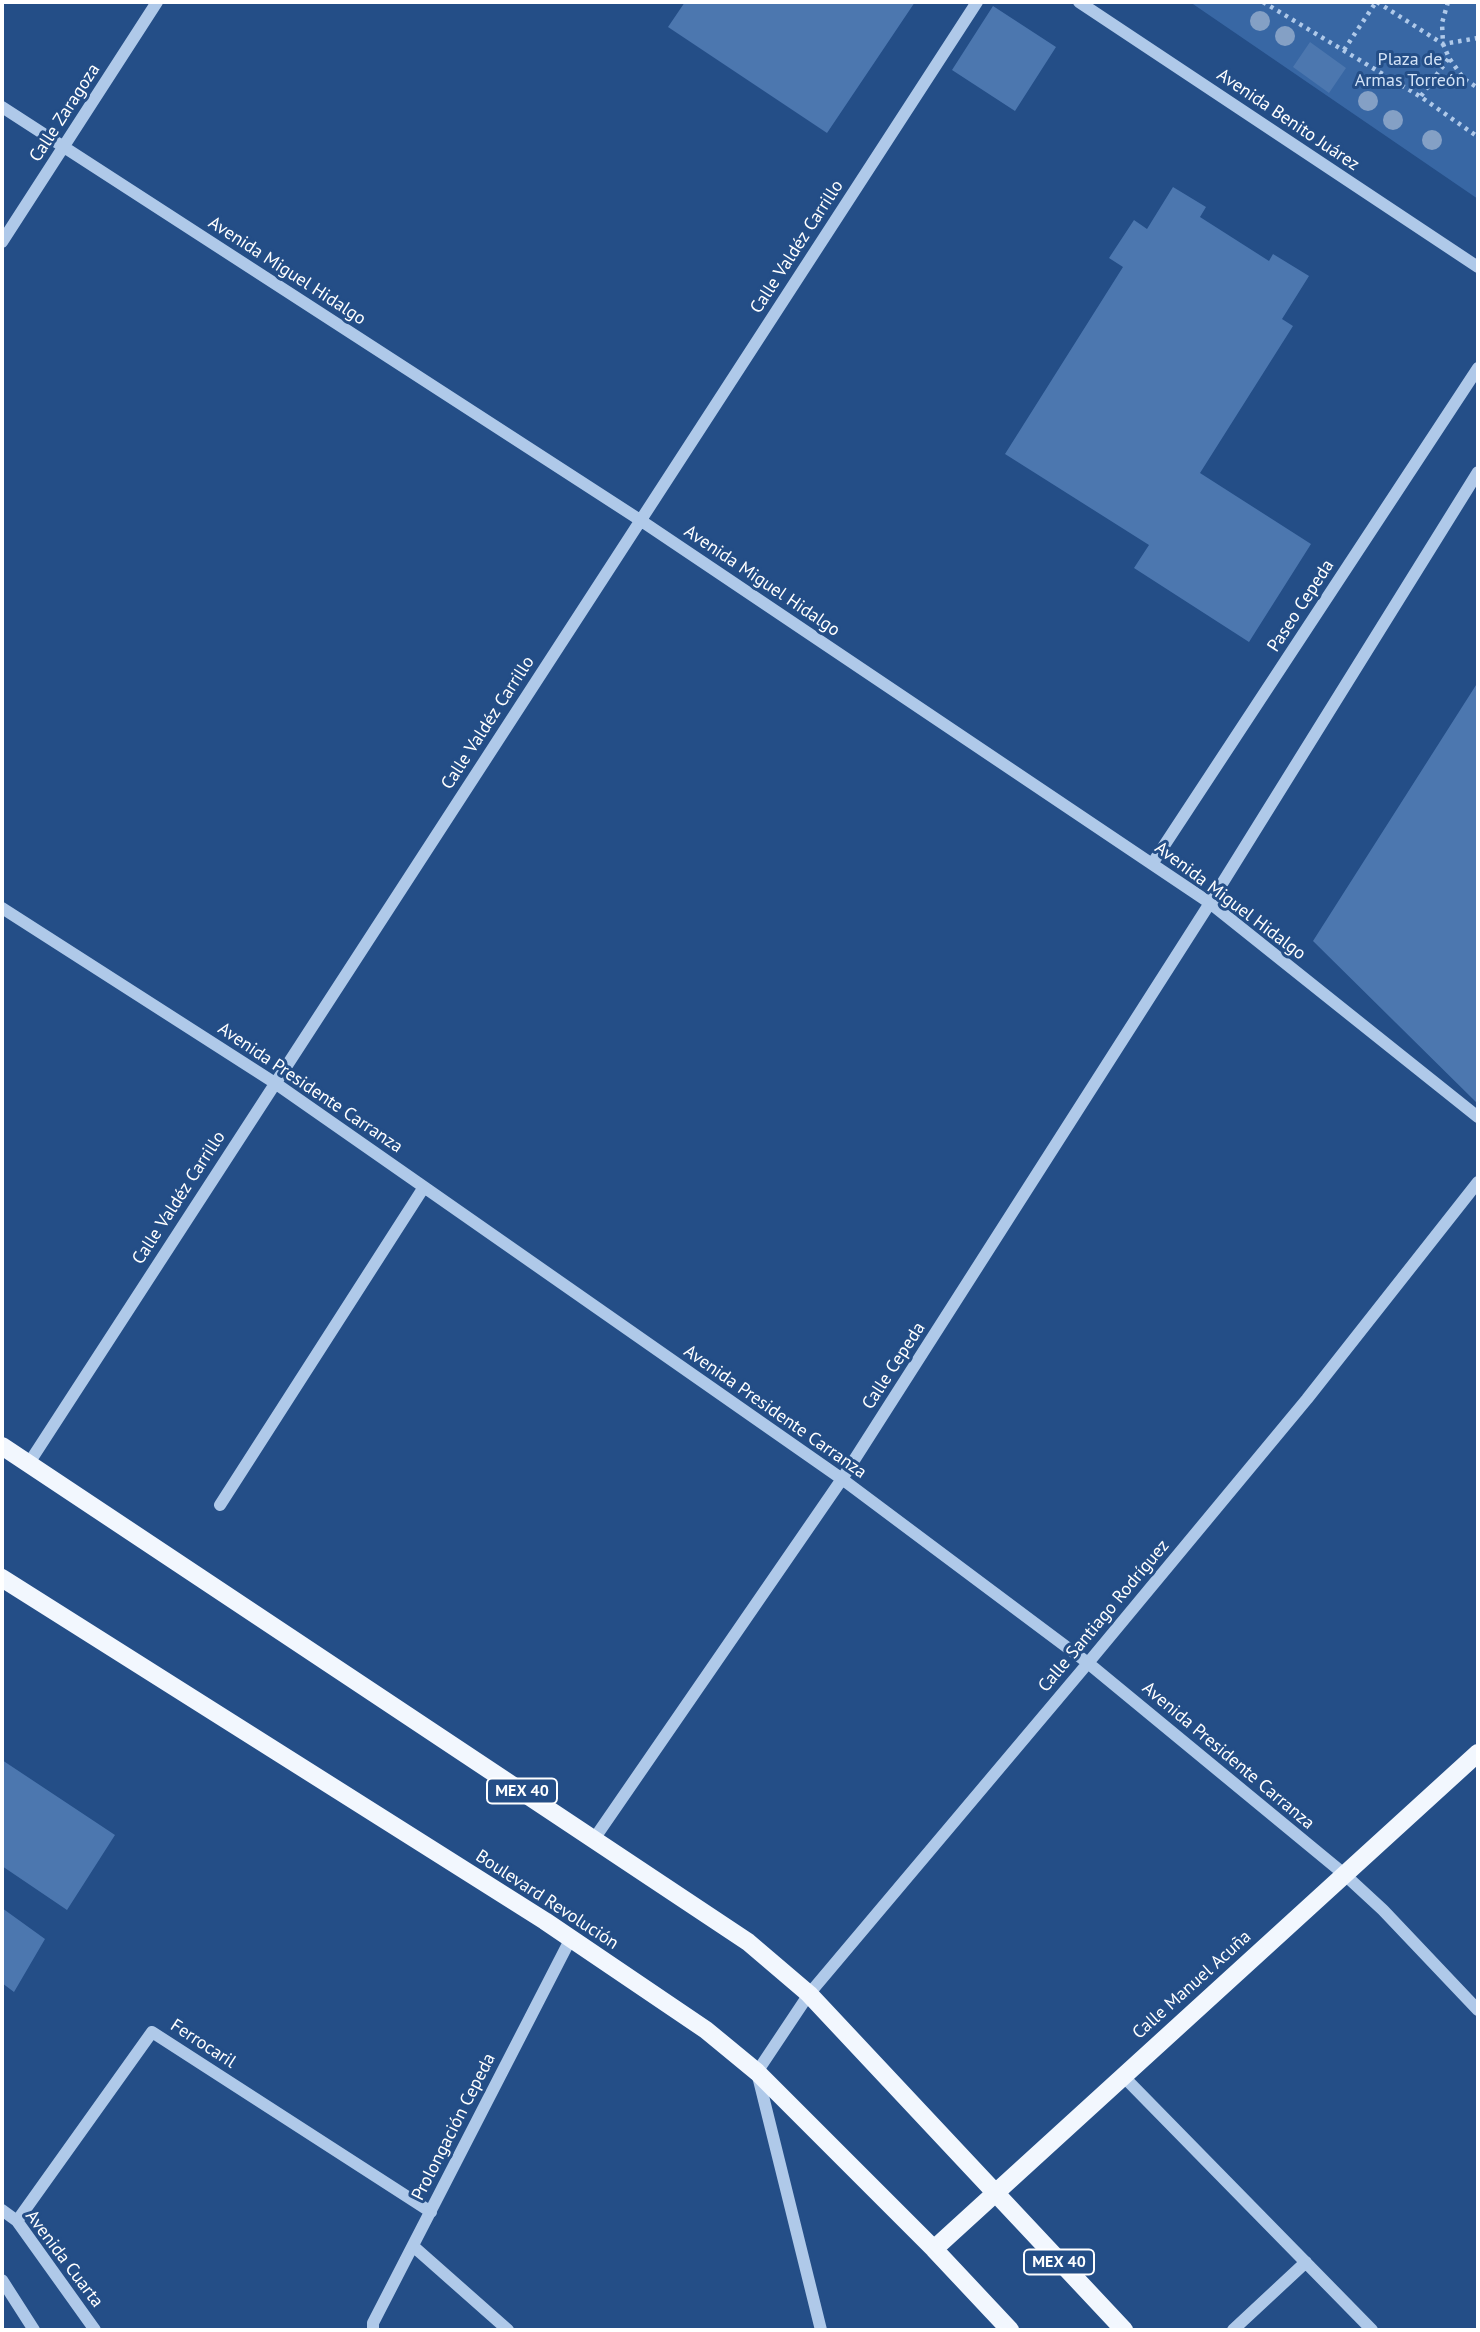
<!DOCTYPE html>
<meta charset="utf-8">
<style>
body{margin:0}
#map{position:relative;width:1480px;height:2332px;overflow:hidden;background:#244e87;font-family:"PT Sans",sans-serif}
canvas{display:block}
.frame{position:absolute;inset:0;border:4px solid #fff;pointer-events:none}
</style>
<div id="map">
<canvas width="1480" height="2332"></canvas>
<div class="frame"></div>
</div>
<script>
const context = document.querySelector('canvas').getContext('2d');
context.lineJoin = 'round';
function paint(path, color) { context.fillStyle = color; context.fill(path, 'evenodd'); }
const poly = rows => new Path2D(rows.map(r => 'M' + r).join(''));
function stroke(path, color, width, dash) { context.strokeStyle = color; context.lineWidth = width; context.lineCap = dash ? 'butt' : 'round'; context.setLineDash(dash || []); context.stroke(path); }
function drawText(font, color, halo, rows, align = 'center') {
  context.font = font + ' "PT Sans",sans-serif'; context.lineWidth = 6; context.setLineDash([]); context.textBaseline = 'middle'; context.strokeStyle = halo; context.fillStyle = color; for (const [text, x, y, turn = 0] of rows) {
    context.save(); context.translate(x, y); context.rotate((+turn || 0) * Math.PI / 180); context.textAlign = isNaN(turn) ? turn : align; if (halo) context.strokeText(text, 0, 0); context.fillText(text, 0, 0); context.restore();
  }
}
paint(poly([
 [1190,2,1478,2,1478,199]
]), '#3867a4');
paint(poly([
 [685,2,915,2,827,133,668,27],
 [993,6,1056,47,1015,111,952,70],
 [1310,42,1346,68,1329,93,1293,67],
 [1173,187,1206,207,1200,217,1269,261,1273,254,1309,276,1282,319,1293,326,1200,473,1311,544,1249,642,1134,568,1149,545,1005,454,1123,267,1109,258,1134,220,1147,229],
 [1478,682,1478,1104,1313,941],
 [2,1760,115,1835,67,1910,2,1866],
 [2,1908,45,1939,14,1992,2,1983]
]), '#4c77af');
stroke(poly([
 [1263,2,1421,97,1478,137],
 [1377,2,1443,44,1478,38],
 [1448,2,1442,23,1443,44,1449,58,1464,79,1478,88],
 [1344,50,1376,2],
 [1421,96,1449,58]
]), '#afc9e9', 4.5, [3.5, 5]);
stroke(poly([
 [1079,2,1478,267],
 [2,107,640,520,1210,903,1478,1117],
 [2,242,157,2],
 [1152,864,1478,368],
 [2,908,275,1083,424,1187,842,1479,1088,1663,1344,1874,1383,1910,1478,2010],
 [29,1463,977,2],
 [220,1505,424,1187],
 [594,1839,842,1479,1210,903,1478,472],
 [1123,2076,1372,2330],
 [2,2210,17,2221,95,2330],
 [17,2221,152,2032,431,2212],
 [413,2246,508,2330],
 [2,2280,34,2330],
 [373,2330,373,2323,570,1940],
 [821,2330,757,2072,809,1994,1088,1663,1307,1399,1478,1182],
 [1233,2330,1306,2262]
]), '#afc9e9', 12);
stroke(poly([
 [2,1446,748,1942,809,1994,1124,2330],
 [2,1578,545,1921,706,2030,757,2072,934,2249,1010,2330],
 [934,2249,1478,1753]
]), '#f2f7fe', 18);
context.fillStyle = '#84a0c5';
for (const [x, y] of [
 [1260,21],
 [1285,36],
 [1368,101],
 [1393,120],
 [1432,140]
]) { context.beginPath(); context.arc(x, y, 10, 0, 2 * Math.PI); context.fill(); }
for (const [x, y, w] of [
 [522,1791,70],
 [1059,2262,70]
]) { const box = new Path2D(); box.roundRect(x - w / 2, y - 12.5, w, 25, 5); context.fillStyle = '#244e87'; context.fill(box); stroke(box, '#fff', 2); }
drawText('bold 16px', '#fff', null, [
 ["MEX 40",522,1791],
 ["MEX 40",1059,2262]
]);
drawText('18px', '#d3e3f7', '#244e87', [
 ["Plaza de",1410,60],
 ["Armas Torreón",1410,81]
]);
drawText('18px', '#fff', '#244e87', [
 ["Calle Zaragoza",65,113,-57],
 ["Avenida Benito Juárez",1288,120,34],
 ["Calle Valdéz Carrillo",797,247,-57],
 ["Avenida Miguel Hidalgo",287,271,33],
 ["Avenida Miguel Hidalgo",762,581,34],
 ["Paseo Cepeda",1301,606,-57],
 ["Calle Valdéz Carrillo",488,723,-57],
 ["Avenida Miguel Hidalgo",1230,901,37],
 ["Avenida Presidente Carranza",310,1088,34],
 ["Calle Valdéz Carrillo",179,1198,-57],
 ["Calle Cepeda",894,1366,-57],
 ["Avenida Presidente Carranza",775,1412,35],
 ["Calle Santiago Rodríguez",1104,1616,-50],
 ["Avenida Presidente Carranza",1228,1756,40],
 ["Boulevard Revolución",547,1900,33],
 ["Calle Manuel Acuña",1192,1985,-42],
 ["Ferrocaril",203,2044,33],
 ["Prolongación Cepeda",454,2127,-63],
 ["Avenida Cuarta",64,2259,53]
]);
</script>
